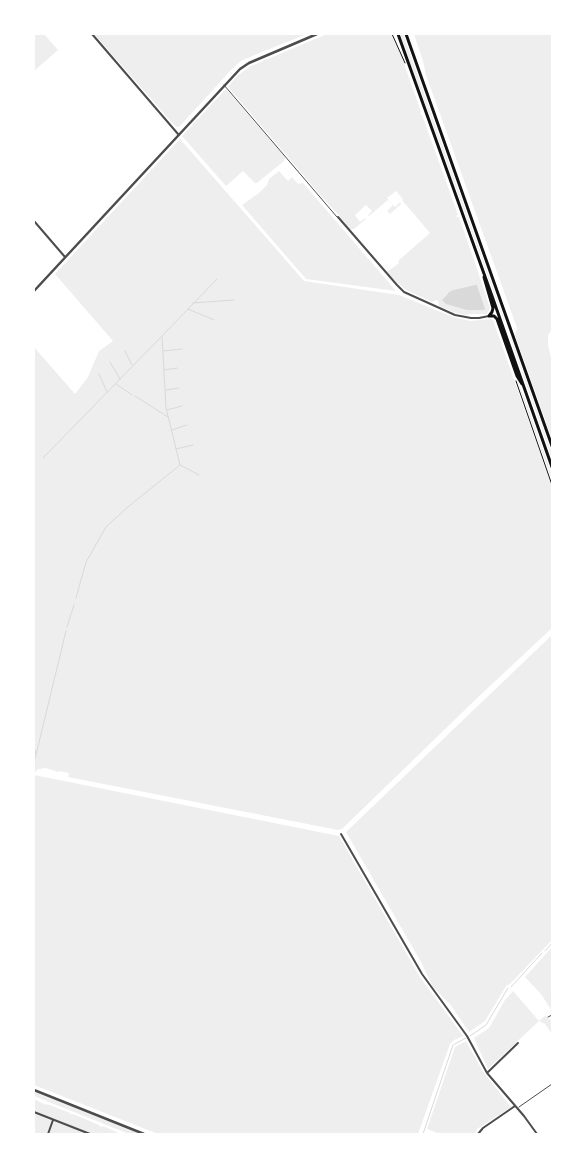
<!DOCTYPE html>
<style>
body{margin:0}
#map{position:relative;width:586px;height:1168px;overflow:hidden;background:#fff;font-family:Montserrat,sans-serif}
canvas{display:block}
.frame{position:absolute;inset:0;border:35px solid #fff;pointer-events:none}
</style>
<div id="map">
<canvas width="586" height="1168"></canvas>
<div class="frame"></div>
</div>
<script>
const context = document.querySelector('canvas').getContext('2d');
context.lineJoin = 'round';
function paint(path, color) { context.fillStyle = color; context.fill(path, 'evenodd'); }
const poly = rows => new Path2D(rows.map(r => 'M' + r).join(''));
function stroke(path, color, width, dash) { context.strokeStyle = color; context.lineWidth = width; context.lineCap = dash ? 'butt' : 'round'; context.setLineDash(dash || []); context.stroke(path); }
paint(poly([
 [34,34,44,34,58,50,34,71],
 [94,34,307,34,257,54,241,61,231,70,180,126,178,127,175,126],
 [327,34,391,34,402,58,421,112,420,114,422,115,458,215,456,216,457,217,459,217,475,263,490,308,487,314,470,314,466,315,456,313,439,306,438,301,436,300,432,302,406,290,399,284,387,272,399,263,398,261,430,233,402,200,403,199,396,191,387,198,395,207,400,202,401,204,390,214,387,211,393,205,388,200,369,216,368,215,372,211,366,205,355,215,360,222,365,218,366,219,354,229,350,230,342,219,322,197,228,87,237,76,251,66],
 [475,285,477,285,481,297,484,310,467,310,444,297,449,292,453,290],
 [400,34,403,34,505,321,504,321],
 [414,34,552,34,552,329,548,335,548,345,552,362,552,439,515,335,517,328,426,75,423,61],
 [226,89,285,157,284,161,257,183,255,183,243,171,226,186,182,136],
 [180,139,304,281,399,295,453,317,470,321,491,319,493,320,552,487,552,628,474,701,342,829,338,830,68,777,69,773,59,771,58,772,46,768,38,769,34,774,34,347,75,394,88,377,99,351,113,341,55,274],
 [279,171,288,181,292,177,298,184,303,183,396,291,306,279,242,205,259,193,267,185,269,179],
 [510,337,511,337,552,454,552,459],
 [516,378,525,399,552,475,552,480],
 [552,635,552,940,511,983,506,986,485,1021,469,1032,450,1004,433,987,421,962,346,832],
 [34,775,339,836,420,977,463,1036,454,1040,450,1044,418,1134,158,1134,34,1085],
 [552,947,552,1011,541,994,525,977],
 [513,991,539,1021,545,1016,552,1021,552,1034,545,1024,539,1021,488,1069,474,1038,489,1028,505,1000],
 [466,1041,484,1073,511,1107,477,1129,475,1134,440,1134,427,1129,455,1047],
 [34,1092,140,1134,129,1134,34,1096],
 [34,1099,46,1105,47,1104,70,1113,72,1115,73,1114,99,1125,101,1127,103,1126,121,1134,34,1134]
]), '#eee');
paint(poly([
 [475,285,477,285,485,309,484,310,467,310,446,304,442,300,449,292,453,290]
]), '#d9d9d9');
stroke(poly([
 [193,303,234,300],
 [188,309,214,320],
 [125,351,132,365],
 [163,351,182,349],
 [110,362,120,379],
 [164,370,177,368],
 [99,374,107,392],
 [116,384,132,395],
 [166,390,179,388],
 [135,396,168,417],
 [167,410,182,406],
 [172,430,187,425],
 [176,449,193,445],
 [43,458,161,337],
 [180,465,199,475],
 [76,598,86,562,106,527,129,506,180,465,166,408,162,336,217,279],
 [67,627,74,605],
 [34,747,36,754],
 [34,763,66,631],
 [545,951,552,943],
 [511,987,542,953],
 [470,1036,486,1025,508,988],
 [423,1134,453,1045,466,1038]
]), '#d9d9d9', 1);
stroke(poly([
 [392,34,405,63],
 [516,381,552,485]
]), '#111', 1);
stroke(poly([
 [224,85,337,217],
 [548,1017,552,1015],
 [519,1107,552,1084]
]), '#4c4c4c', 1);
stroke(poly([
 [92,34,178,134],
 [338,217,397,285,404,292,455,315,471,318,479,318,489,316],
 [34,221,65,257],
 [341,834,422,974,467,1036,487,1073,524,1116,537,1134],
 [487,1073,518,1043],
 [34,1112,90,1134],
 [48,1134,53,1120],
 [478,1134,483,1128,515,1106]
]), '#4c4c4c', 2);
stroke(poly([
 [34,291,240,69,249,63,317,34],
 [34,1090,144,1134]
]), '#4c4c4c', 2.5);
stroke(poly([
 [398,34,492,296,552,467],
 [406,34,552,446],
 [484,277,493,308,492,312,489,316,494,316,497,319,517,376,522,384]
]), '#111', 3);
</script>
